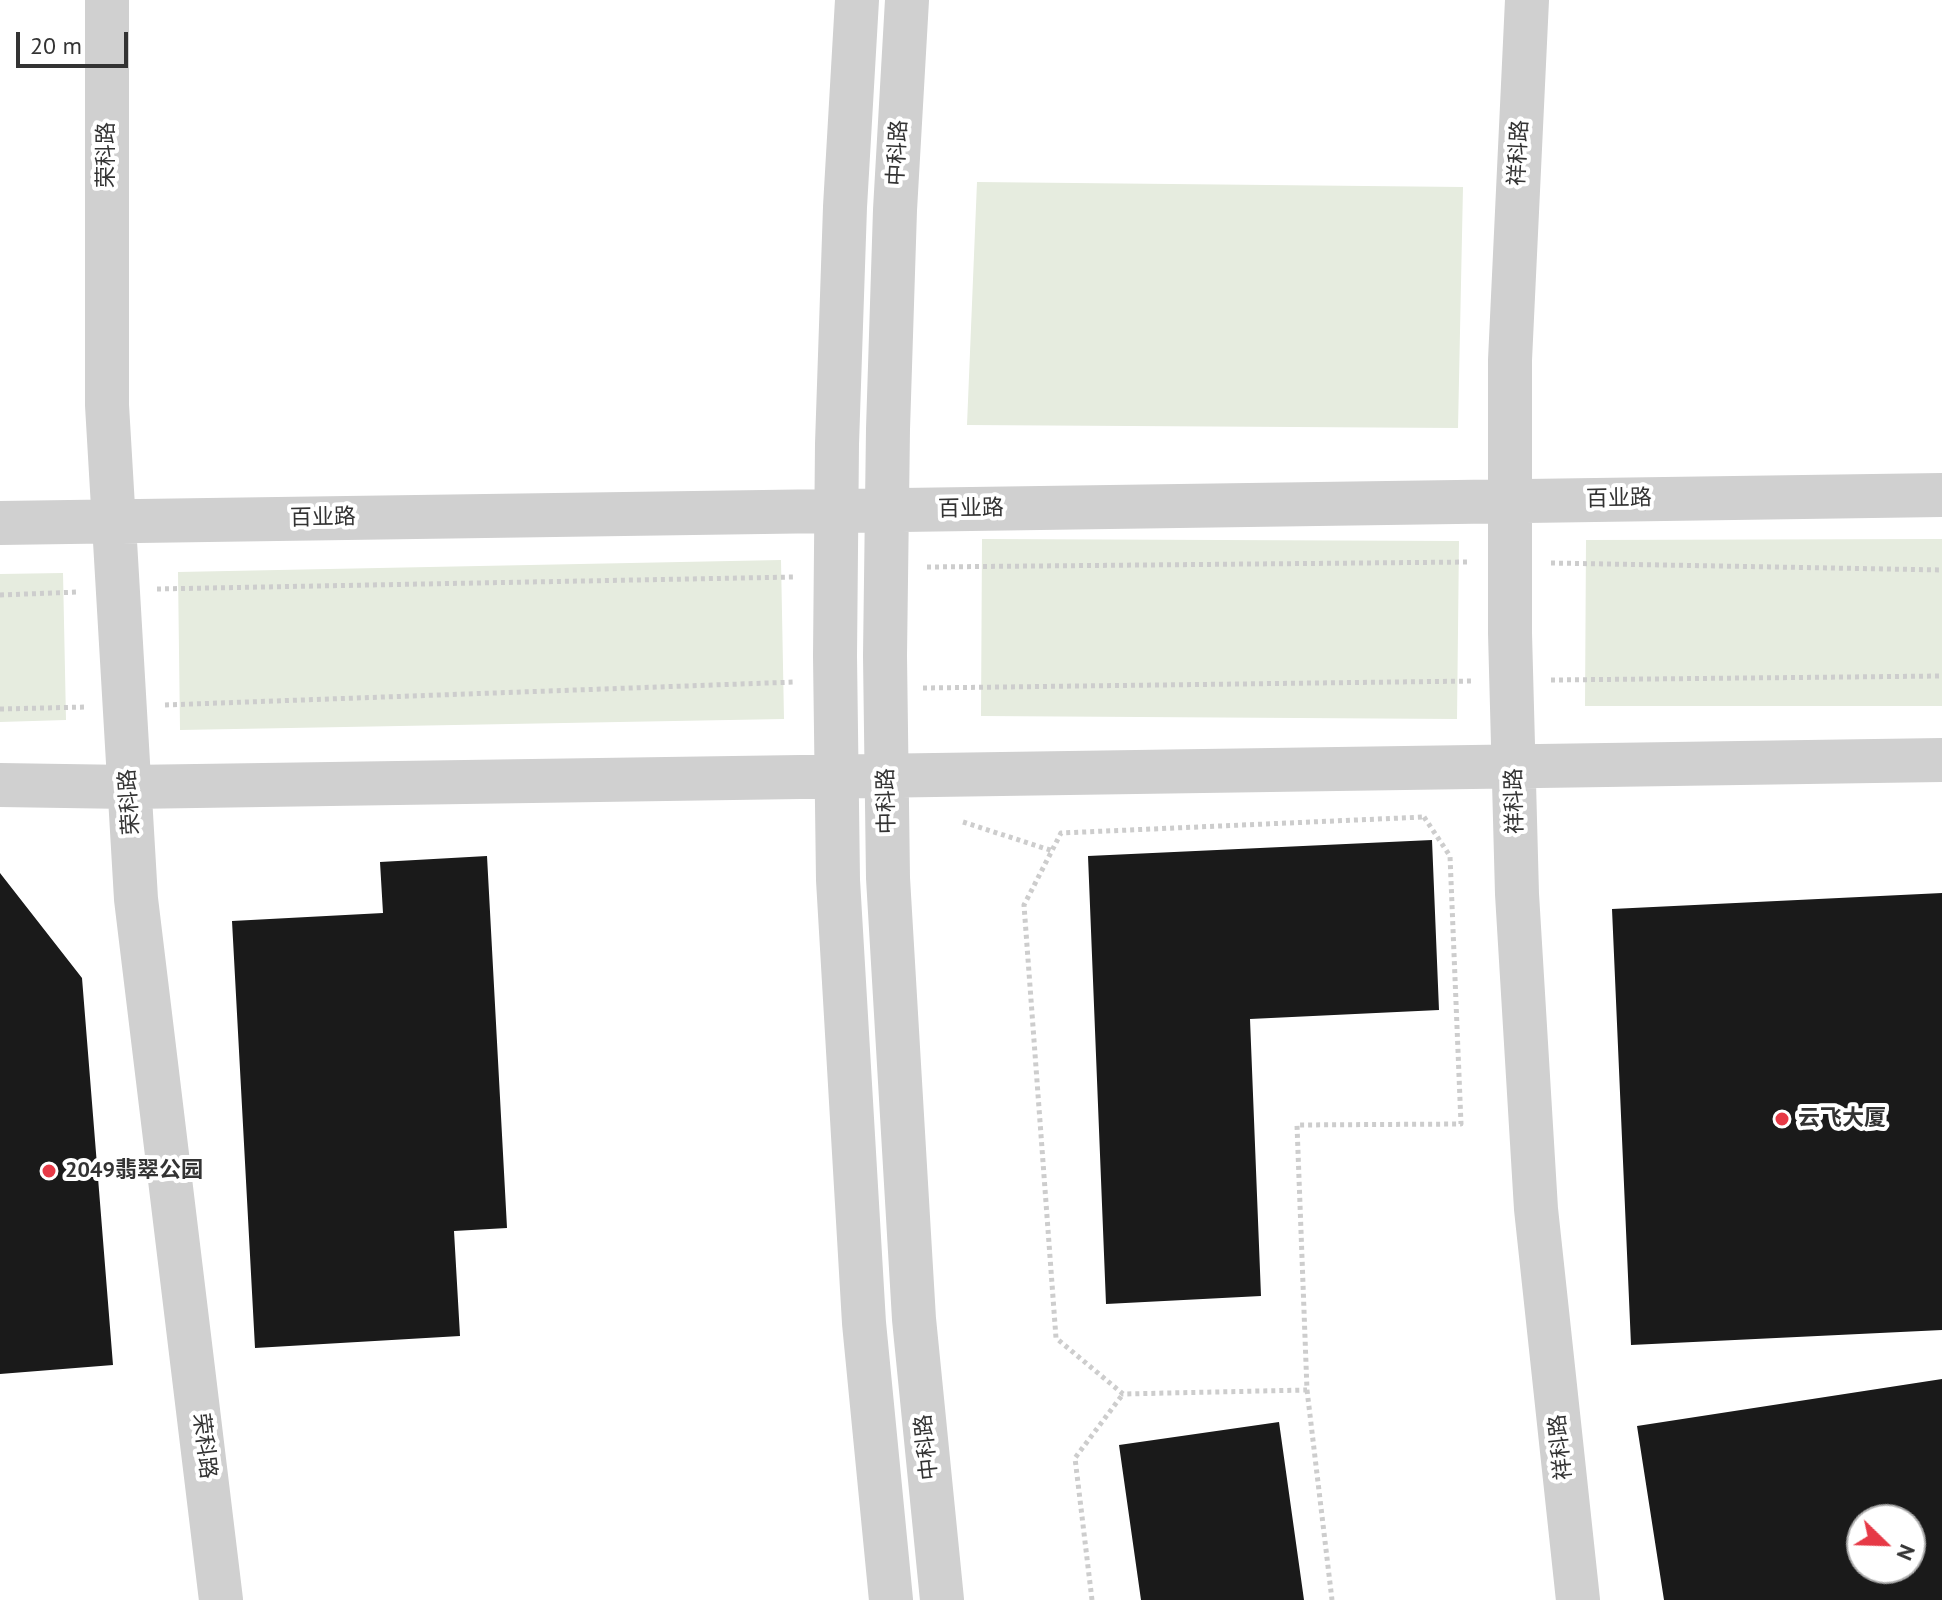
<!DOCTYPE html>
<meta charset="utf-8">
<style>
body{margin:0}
#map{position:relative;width:1942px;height:1600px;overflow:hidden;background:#fff;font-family:"PT Sans",sans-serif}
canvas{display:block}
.north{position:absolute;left:1846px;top:1504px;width:80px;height:80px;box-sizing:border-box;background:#fff;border:2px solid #adadad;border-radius:50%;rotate:113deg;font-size:22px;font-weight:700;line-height:32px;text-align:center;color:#333}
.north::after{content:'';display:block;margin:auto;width:28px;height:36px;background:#e63946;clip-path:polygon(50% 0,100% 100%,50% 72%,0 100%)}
.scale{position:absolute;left:16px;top:32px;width:112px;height:36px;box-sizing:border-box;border:4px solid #333;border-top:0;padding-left:10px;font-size:24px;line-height:28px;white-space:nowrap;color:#333;-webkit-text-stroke:6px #fff;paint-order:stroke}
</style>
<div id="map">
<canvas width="1942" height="1600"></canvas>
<div class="north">N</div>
<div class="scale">20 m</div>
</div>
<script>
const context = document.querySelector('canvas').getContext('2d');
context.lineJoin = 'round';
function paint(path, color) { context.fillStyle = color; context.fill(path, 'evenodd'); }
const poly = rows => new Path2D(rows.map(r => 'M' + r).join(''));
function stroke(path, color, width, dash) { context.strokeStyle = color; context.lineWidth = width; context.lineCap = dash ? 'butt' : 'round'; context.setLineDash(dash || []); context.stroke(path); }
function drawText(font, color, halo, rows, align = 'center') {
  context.font = font + ' "PT Sans","Noto Sans SC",sans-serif'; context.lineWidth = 8; context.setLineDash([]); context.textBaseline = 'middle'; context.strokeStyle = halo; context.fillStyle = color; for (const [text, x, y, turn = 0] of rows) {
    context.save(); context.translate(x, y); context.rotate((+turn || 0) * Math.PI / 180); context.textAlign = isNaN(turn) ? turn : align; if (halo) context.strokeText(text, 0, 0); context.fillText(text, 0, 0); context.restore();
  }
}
paint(poly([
 [977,182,1463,187,1458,428,967,425],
 [982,539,1459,541,1457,719,981,716],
 [1942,539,1942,706,1585,706,1586,540],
 [781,560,784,719,180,730,178,572],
 [63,573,66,720,0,722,0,574]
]), '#e6ecdf');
paint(poly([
 [1432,840,1439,1010,1250,1019,1261,1296,1106,1304,1088,856],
 [487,856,507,1228,454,1231,460,1336,255,1348,232,921,383,913,380,862],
 [0,873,82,978,113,1365,0,1374],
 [1942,893,1942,1330,1631,1345,1612,909],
 [1942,1379,1942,1600,1664,1600,1637,1426],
 [1862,1520,1910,1520,1910,1568,1862,1568],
 [1279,1422,1304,1600,1141,1600,1119,1445]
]), '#1a1a1a');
stroke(poly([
 [1551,563,1942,570],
 [927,567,1469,562],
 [157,589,795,577],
 [0,595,79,592],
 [1551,680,1942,676],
 [923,688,1473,681],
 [165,705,795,682],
 [0,709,87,707],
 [1424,817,1450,856,1461,1124,1297,1125,1307,1390,1123,1394,1056,1338,1024,905,1061,833,1424,817],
 [963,822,1053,851],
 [1307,1390,1332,1600],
 [1092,1600,1075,1458,1123,1394]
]), '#cdcdcd', 5, [4, 4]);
stroke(poly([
 [107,0,107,405,136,899,221,1600],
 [857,0,845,207,837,444,835,656,838,880,864,1323,891,1600],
 [907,0,895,210,888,429,885,656,888,878,914,1319,942,1600],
 [1527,0,1510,360,1510,633,1517,894,1536,1209,1578,1600],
 [0,523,1942,495],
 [0,785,129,787,1942,760]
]), '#d0d0d0', 44);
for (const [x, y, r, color] of [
 [1782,1119,8,"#e63946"],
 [49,1171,8,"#e63946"]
]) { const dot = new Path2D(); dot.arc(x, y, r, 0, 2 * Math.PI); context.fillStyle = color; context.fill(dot); stroke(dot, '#fff', 3); }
drawText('22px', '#333', '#fff', [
 ["中科路",898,153,-87],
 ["祥科路",1519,153,-87],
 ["荣科路",107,155,-90],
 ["百业路",1619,499,-1],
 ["百业路",971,509,-1],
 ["百业路",323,518,-1],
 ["中科路",887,801,-91],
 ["祥科路",1515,801,-91],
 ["荣科路",130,802,-94],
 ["荣科路",204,1446,83],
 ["中科路",927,1447,-96],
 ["祥科路",1561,1447,-96]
]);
drawText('bold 22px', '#333', '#fff', [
 ["云飞大厦",1798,1119],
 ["2049翡翠公园",65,1171]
], 'left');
</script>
